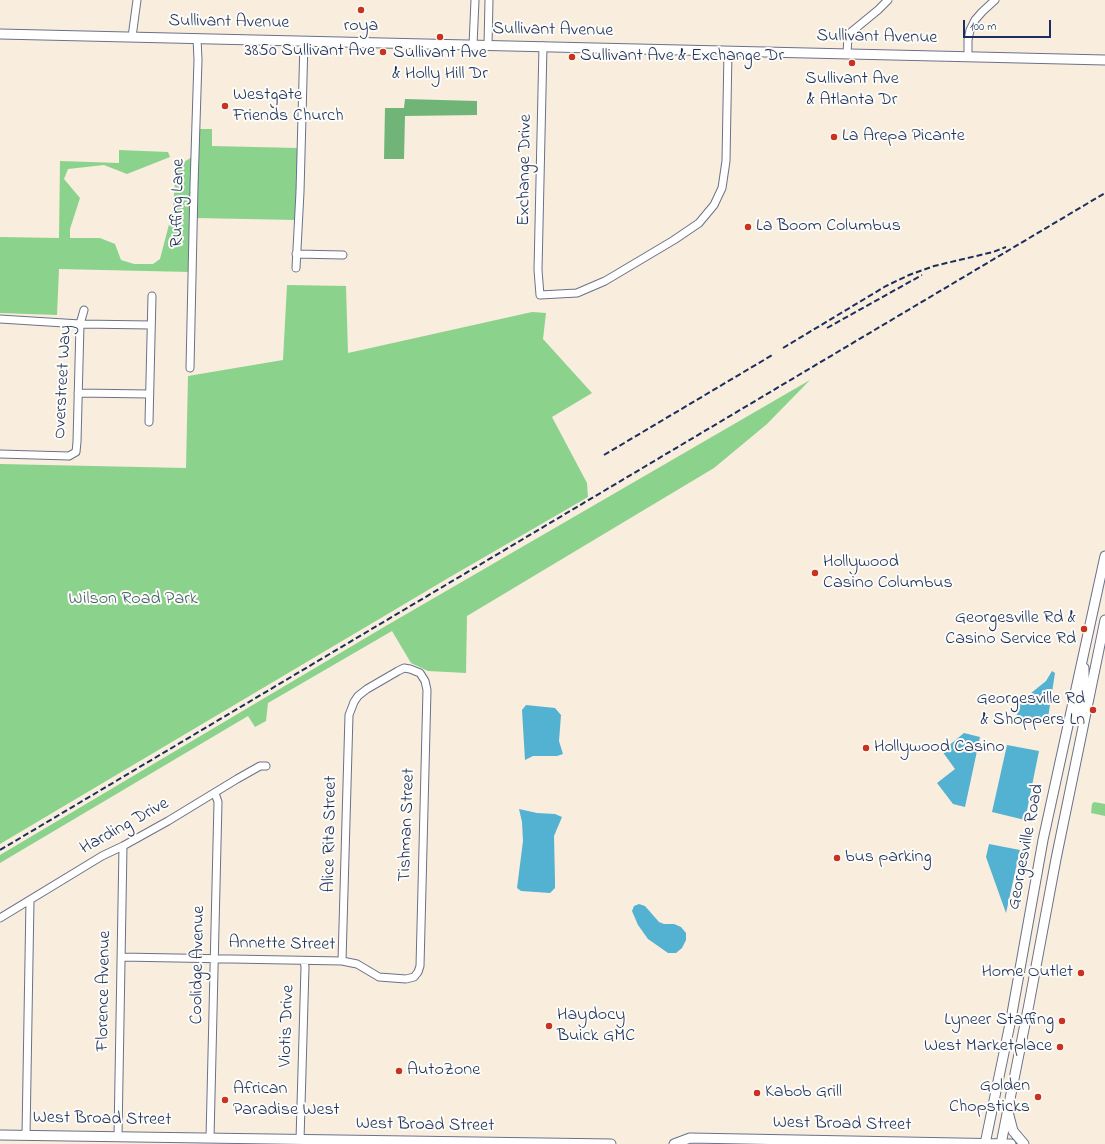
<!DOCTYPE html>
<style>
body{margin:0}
#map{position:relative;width:1105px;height:1144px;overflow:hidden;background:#f9eddd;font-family:"Indie Flower",sans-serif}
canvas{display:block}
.scale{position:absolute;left:963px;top:20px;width:88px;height:18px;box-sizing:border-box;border:2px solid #1b2f5e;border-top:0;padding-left:5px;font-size:12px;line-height:14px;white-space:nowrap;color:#1b2f5e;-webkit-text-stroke:3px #fdfcf7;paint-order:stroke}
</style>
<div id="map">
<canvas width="1105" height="1144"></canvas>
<div class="scale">100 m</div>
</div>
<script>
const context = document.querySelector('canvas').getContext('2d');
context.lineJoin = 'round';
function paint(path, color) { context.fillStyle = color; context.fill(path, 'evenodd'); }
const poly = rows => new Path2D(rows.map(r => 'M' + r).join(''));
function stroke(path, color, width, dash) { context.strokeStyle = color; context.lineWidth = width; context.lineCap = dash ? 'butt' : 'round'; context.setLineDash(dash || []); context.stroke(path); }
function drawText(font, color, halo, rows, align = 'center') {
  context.font = font + ' "Indie Flower",sans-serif'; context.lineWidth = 4; context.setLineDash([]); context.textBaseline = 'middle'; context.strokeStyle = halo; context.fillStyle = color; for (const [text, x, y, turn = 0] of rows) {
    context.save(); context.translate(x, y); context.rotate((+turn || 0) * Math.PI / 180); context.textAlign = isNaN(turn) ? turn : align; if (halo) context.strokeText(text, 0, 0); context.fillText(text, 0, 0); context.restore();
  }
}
paint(poly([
 [198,129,212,129,212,146,298,148,296,220,196,218],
 [119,150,168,152,170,157,127,174,104,165,68,169,64,179,80,198,70,229,70,238,100,238,115,244,121,260,134,264,153,264,160,259,173,209,176,167,192,157,190,272,59,269,57,315,0,313,0,237,59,238,60,161,119,163],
 [287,285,346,286,348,353,532,312,546,313,543,339,592,393,552,417,587,483,588,497,450,577,0,844,0,464,186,468,188,376,283,360],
 [810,380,767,424,714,468,467,616,466,673,428,671,411,663,392,631,268,703,266,721,255,727,248,716,0,863,0,855,384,627],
 [1094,802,1105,804,1105,816,1091,813,1092,804]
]), '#8bd28d');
paint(poly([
 [405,99,477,101,477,115,405,116,404,159,384,159,385,108,404,108]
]), '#70b478');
paint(poly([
 [1052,671,1055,673,1047,724,1016,718,1020,702,1046,681],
 [526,705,555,708,561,715,559,741,563,754,557,756,533,756,525,760,522,710],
 [964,733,980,737,965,807,953,804,937,783,955,769,942,751],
 [1007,745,1039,751,1025,820,992,812],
 [519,809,537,813,555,814,562,817,554,836,555,881,555,888,550,893,521,891,517,888,523,841,522,822],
 [989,844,1020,850,1006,913,986,857],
 [639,904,645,906,659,922,664,924,674,924,681,927,686,933,686,940,682,948,676,953,668,953,648,939,638,925,632,911,634,906]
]), '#53b1d1');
const minor = poly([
 [132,37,137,0],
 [473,45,475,0],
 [488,45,489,0],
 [543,46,538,270,540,295,577,293,605,281,674,240,699,223,714,205,722,188,726,161,728,51],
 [847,53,848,37,850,33,878,10,888,0],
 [968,56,968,40,970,30,975,20,982,12,995,0],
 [296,254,343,255],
 [296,268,300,192,304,41],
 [0,319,80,324,151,325],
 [190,368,194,186,198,60,197,38],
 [78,393,149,394],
 [149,422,152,296],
 [0,454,69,456,76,452,77,442,80,324,84,310],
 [0,918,102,856,123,846,168,821,237,779,260,766,266,766],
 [121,957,342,961,357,964,379,977,406,979,414,977,418,972,420,966,427,690,425,681,420,673,410,669,404,668,398,671,367,689,358,696,354,702,349,715,342,961],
 [26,1135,30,900],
 [118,1136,123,846],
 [210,1138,218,802,215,793],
 [300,1140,305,967,304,961]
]);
const major = poly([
 [0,34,1105,60],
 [1078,719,1084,688,1084,668],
 [1008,1112,1013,1131,1024,1144],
 [0,1135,611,1144],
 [674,1144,690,1138,1011,1144],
 [985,1144,1011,1019,1043,840,1105,556],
 [1001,1144,1029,1004,1056,859,1105,620]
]);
stroke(minor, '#69728a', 9);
stroke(major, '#69728a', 11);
stroke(minor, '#fff', 7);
stroke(major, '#fff', 9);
stroke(poly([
 [827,328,922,275],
 [783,348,886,286,909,275,934,266,993,252,1006,247],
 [604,455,774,354],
 [0,850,1105,193]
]), '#1b2f5e', 2, [6, 3]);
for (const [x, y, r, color] of [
 [361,10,4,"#c8321e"],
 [440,37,4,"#c8321e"],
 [383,52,4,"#c8321e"],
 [572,57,4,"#c8321e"],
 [852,63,4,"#c8321e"],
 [225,106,4,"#c8321e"],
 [834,137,4,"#c8321e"],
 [748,227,4,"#c8321e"],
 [815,573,4,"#c8321e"],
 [1084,629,4,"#c8321e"],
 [1093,710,4,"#c8321e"],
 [866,748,4,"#c8321e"],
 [837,858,4,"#c8321e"],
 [1081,973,4,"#c8321e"],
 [1062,1021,4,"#c8321e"],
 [549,1026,4,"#c8321e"],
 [1060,1047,4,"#c8321e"],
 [399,1071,4,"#c8321e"],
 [757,1093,4,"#c8321e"],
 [1038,1097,4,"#c8321e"],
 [225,1100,4,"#c8321e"]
]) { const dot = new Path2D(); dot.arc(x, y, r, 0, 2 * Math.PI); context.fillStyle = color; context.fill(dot); stroke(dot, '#fdfcf7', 1.5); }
drawText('18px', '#1b2f5e', '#fdfcf7', [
 ["Sullivant Avenue",229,23,1],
 ["Sullivant Avenue",553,31,1],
 ["Sullivant Avenue",877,38,1],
 ["Exchange Drive",526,170,-89],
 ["Ruffing Lane",179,203,-89],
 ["Overstreet Way",64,382,-87],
 ["Tishman Street",408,825,-88],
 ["Harding Drive",125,827,-29],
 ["Alice Rita Street",331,834,-89],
 ["Georgesville Road",1027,847,-79],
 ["Annette Street",282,945,1],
 ["Coolidge Avenue",199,965,-89],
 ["Florence Avenue",105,991,-89],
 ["Viotis Drive",288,1026,-88],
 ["West Broad Street",102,1120,1],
 ["West Broad Street",842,1125,1],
 ["West Broad Street",425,1126,1]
]);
drawText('18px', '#1b2f5e', '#fdfcf7', [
 ["roya",361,27,"center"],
 ["3850 Sullivant Ave",375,52,"right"],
 ["Sullivant Ave",440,54,"center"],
 ["& Holly Hill Dr",440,75,"center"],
 ["Sullivant Ave & Exchange Dr",580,57],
 ["Sullivant Ave",852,80,"center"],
 ["& Atlanta Dr",852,101,"center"],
 ["Westgate",233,96],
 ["Friends Church",233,117],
 ["La Arepa Picante",842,137],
 ["La Boom Columbus",756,227],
 ["Hollywood",823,563],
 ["Casino Columbus",823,584],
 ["Georgesville Rd &",1076,619,"right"],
 ["Casino Service Rd",1076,640,"right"],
 ["Georgesville Rd",1085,700,"right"],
 ["& Shoppers Ln",1085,721,"right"],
 ["Hollywood Casino",874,748],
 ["bus parking",845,858],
 ["Home Outlet",1073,973,"right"],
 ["Haydocy",557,1016],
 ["Buick GMC",557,1037],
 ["Lyneer Staffing",1054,1021,"right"],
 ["West Marketplace",1052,1047,"right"],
 ["AutoZone",407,1071],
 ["Golden",1030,1087,"right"],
 ["Chopsticks",1030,1108,"right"],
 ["African",233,1090],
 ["Paradise West",233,1111],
 ["Kabob Grill",765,1093]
], 'left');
drawText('18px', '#3d606c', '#fdfcf7', [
 ["Wilson Road Park",133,600]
]);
</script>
